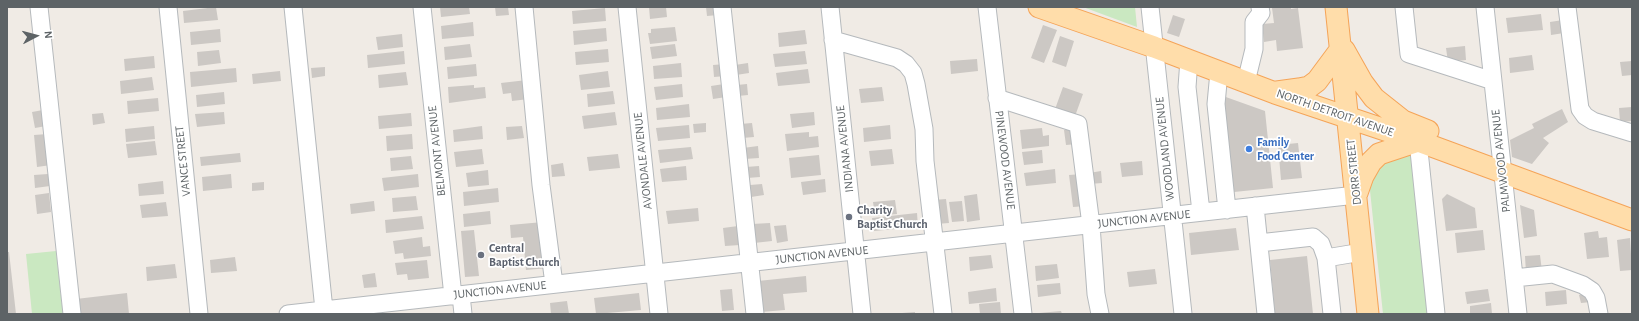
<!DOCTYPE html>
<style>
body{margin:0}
#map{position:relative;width:1639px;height:321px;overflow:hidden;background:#f0ebe5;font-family:"Alegreya Sans",sans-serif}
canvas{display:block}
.frame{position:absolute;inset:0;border:8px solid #5d6366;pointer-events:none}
.north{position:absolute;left:16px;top:16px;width:40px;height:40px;-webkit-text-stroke:3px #fff;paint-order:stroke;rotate:84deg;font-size:11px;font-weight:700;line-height:16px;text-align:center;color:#5d6366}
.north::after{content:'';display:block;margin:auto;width:14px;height:18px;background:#5d6366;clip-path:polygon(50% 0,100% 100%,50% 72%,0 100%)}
</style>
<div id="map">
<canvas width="1639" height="321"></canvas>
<div class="frame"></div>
<div class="north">N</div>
</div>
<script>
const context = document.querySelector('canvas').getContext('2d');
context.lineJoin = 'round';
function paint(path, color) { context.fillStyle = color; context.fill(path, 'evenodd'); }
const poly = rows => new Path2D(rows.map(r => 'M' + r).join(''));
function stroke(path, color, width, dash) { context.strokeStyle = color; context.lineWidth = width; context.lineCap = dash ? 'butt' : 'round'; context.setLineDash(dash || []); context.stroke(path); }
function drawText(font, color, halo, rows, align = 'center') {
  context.font = font + ' "Alegreya Sans",sans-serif'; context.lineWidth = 3.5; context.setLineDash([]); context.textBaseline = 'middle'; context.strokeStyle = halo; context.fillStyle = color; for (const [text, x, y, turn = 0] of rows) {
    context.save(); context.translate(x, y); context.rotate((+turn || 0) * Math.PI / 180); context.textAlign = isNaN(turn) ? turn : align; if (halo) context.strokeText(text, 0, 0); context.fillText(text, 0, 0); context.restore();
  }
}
paint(poly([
 [1083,7,1135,7,1137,27],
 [1412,155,1429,314,1383,314,1369,181,1376,167,1390,158],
 [56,251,63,314,32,314,26,254]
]), '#cae8c1');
paint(poly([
 [216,7,218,20,184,23,183,11],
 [440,7,469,7,470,14,441,17],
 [495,7,508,7,509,15,496,16],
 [649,7,666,7,667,17,650,19],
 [706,7,718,7,718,15,707,16],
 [1291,7,1291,9,1298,8,1303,48,1277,51,1276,40,1264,42,1262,24,1274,23,1272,8],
 [605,8,606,21,573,24,572,11],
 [1541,14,1543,30,1508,33,1506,18],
 [1173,15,1185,19,1179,37,1167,33],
 [1563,20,1564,33,1551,35,1550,22],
 [473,22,474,36,442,39,441,26],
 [1043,25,1057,30,1044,63,1031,58],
 [675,27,677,41,650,44,648,33,651,33,651,29],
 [606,28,607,41,574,45,573,31],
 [220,29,221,42,191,45,190,32],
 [805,30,807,44,779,47,778,33],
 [402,34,403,47,378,50,376,37],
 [1060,36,1074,41,1066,67,1052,62],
 [470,44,472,57,445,60,444,47],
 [675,44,677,56,652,59,650,47],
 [1465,46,1466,60,1448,62,1446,48],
 [608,49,609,62,576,65,575,52],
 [219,50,221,63,198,66,197,52],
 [404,51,405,64,368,68,367,55],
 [805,51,807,64,775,67,773,54],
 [1532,55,1534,70,1510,73,1509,58],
 [154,56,155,68,125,71,124,59],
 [977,59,978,71,951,74,950,61],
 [1632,61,1632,75,1622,76,1620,62],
 [681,63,682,77,654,79,653,66],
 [748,63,749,73,736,75,735,65],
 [476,64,477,76,448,79,447,67],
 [725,64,726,76,714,77,713,65],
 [325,67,325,76,312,78,311,68],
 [236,68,237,82,191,87,190,72],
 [808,69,810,83,778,86,776,73],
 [280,71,281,81,253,84,252,74],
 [608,71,610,87,581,90,579,75],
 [406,72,408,85,379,88,378,75],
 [152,77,154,90,121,94,120,81],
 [527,80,529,99,512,101,511,93,503,94,501,83],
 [682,84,683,97,656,100,654,87],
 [724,84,726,97,713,99,711,86],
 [747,84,748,95,738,96,737,85],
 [474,85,474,88,485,87,486,98,449,103,448,87],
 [882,87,884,101,861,103,859,89],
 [1063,87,1083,94,1074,119,1054,112],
 [613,91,615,104,588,107,587,94],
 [224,92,225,104,197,107,196,95],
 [1223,96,1265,111,1273,188,1234,192],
 [158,98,159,111,128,114,127,101],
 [689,104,690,117,657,120,656,108],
 [1632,107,1632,121,1620,122,1619,108],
 [1562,109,1568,122,1543,138,1549,143,1532,164,1512,157,1510,140,1534,128,1532,124],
 [43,110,46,126,35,128,32,112],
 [224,112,225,124,197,127,195,114],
 [615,112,617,125,584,129,582,116],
 [814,112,815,125,792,128,790,114],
 [103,113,105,123,93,125,92,114],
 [411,113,412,126,379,129,378,116],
 [706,123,706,132,694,133,693,124],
 [752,123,754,137,742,138,740,124],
 [689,125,690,138,658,141,656,128],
 [890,125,891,139,864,142,863,128],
 [154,126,155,139,126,142,125,129],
 [482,126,483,139,454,142,453,130],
 [522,126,524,138,507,140,506,127],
 [1042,128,1043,136,1049,135,1049,146,1022,149,1020,130],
 [1075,129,1077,144,1066,145,1064,130],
 [809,132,809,137,818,136,819,147,787,151,785,134],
 [48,134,51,165,37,167,34,135],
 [412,134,413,149,387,151,386,136],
 [155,141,157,155,128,158,126,144],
 [1298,143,1302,178,1281,180,1278,145],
 [758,146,759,158,744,159,743,148],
 [691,147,693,159,660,163,658,150],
 [482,149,484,164,456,167,454,152],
 [892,149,894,164,871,166,869,151],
 [1042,150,1043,163,1024,165,1022,152],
 [240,153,241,162,201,166,200,157],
 [618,154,620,168,589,171,587,157],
 [819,155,821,175,791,178,789,158],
 [411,156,413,169,391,171,390,158],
 [1142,161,1143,175,1122,177,1120,163],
 [563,163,565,176,552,177,551,165],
 [686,166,687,180,662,182,660,169],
 [759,166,760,177,747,178,746,167],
 [1055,169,1056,183,1026,186,1024,173],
 [488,170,489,185,468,187,466,173],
 [1101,171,1102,183,1090,184,1089,173],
 [48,174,50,186,35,188,34,175],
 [231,174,232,188,203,191,202,177],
 [418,174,419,187,384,191,382,178],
 [1082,174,1086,206,1073,207,1069,175],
 [825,179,826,192,803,195,801,182],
 [163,181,164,194,139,196,138,184],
 [264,182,264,190,252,191,252,183],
 [762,184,764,195,751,197,750,185],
 [498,188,499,202,464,206,463,192],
 [49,193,51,212,37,214,35,195],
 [977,194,980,220,967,222,964,196],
 [1447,194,1475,208,1477,228,1446,231,1442,199],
 [416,196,418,210,393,212,392,198],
 [946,199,949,223,936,224,933,200],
 [895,200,897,214,875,216,873,202],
 [374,201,375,211,351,214,350,204],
 [962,201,964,221,952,222,949,202],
 [166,202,168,216,142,218,140,205],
 [1520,205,1534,210,1537,236,1524,238],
 [698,208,699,221,668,224,666,211],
 [490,211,491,224,464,227,463,214],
 [917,213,918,227,874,231,872,218],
 [422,216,424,229,386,233,385,220],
 [543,222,548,268,526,270,523,237,511,238,510,225],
 [770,223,772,241,754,243,752,224],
 [786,225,788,241,777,243,774,226],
 [738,226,740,245,725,246,723,228],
 [1236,228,1239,250,1191,255,1189,233],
 [474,230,479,276,465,277,461,231],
 [1483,230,1485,250,1457,253,1455,233],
 [1598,231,1599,238,1607,237,1609,257,1587,259,1584,233],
 [422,237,423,247,430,246,431,256,404,259,403,253,395,254,393,241],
 [1630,238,1632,270,1620,271,1617,240],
 [7,252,9,252,16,314,7,314],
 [991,255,993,268,970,271,969,257],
 [1540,255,1542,271,1526,273,1525,256],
 [1307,256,1313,314,1275,314,1270,260],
 [235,257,237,271,211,273,210,260],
 [427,260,429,278,408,280,407,274,397,275,395,263],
 [175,264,177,278,147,281,146,267],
 [1057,264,1059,278,1036,281,1035,266],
 [1155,269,1157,284,1129,287,1127,272],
 [375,273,377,287,364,288,362,275],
 [806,276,807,292,783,294,785,310,761,312,758,281],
 [1060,283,1061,294,1038,297,1037,285],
 [996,288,997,301,969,304,968,292],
 [732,289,734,310,722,311,720,290],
 [1488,289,1490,301,1467,304,1465,292],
 [1566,290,1567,304,1546,306,1545,292],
 [127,293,129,314,77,314,76,299],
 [639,293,641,310,596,314,594,298],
 [1590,293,1591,302,1581,303,1579,295],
 [567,301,569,314,551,314,550,303],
 [1000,302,1001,314,980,314,979,304],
 [1491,303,1492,314,1470,314,1470,306],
 [1061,311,1062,314,1039,314,1039,313],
 [915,312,915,314,902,314,902,313]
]), '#ccc8c4');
const minor = poly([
 [39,7,72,314],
 [168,7,199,314],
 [293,7,324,310],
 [422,7,453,296],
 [524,7,541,185,554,284],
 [627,7,659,314],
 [722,7,755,314],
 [830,7,862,314],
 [987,7,1023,314],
 [1150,7,1183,314],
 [1404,7,1409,54,1493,81],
 [1485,7,1518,314],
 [1567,7,1580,109,1585,116,1593,121,1632,133],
 [833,40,897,58,906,64,913,73,916,84,924,129,925,161,943,314],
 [1189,60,1187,87,1201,212],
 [1219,72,1216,104,1227,210],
 [1246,82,1254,49,1254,22,1261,13,1260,7],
 [997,98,1078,124,1091,225,1096,294,1100,314],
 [1418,141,1436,314],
 [1255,206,1266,314],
 [1259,243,1313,237,1321,244,1326,258,1332,314],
 [1326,258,1362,252],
 [1514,278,1553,274,1583,285,1592,291,1596,298,1599,314],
 [461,295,463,314],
 [288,314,1356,195]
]);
const major = poly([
 [1039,7,1154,47,1275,93,1418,141,1632,220],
 [1336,7,1368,314],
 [1344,50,1362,82,1374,98,1403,121,1428,131],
 [1277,92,1299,89,1309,87,1317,81,1340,50],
 [1357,193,1363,176,1371,162,1379,154,1418,141]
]);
stroke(minor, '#b5b9bc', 19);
stroke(major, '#f5a458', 23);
stroke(minor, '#fff', 17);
stroke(major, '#fda', 21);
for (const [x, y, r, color] of [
 [1249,149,4,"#3f7fe0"],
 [849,217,4,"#6b7280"],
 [481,255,4,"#6b7280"]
]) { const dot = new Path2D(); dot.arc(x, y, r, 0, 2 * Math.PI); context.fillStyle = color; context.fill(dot); stroke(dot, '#fff', 1.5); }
drawText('12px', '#5d6366', '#fff', [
 ["NORTH DETROIT AVENUE",1335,113,19],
 ["INDIANA AVENUE",845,149,-96],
 ["WOODLAND AVENUE",1165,149,-96],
 ["BELMONT AVENUE",437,151,-96],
 ["PINEWOOD AVENUE",1005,160,83],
 ["VANCE STREET",183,161,-96],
 ["AVONDALE AVENUE",643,161,-96],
 ["PALMWOOD AVENUE",1501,161,-96],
 ["DORR STREET",1354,172,-96],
 ["JUNCTION AVENUE",1144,219,-6],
 ["JUNCTION AVENUE",822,255,-6],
 ["JUNCTION AVENUE",500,290,-6]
]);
drawText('bold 12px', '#366cbe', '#fff', [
 ["Family",1257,142],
 ["Food Center",1257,156]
], 'left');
drawText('bold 12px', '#5b616d', '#fff', [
 ["Charity",857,210],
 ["Baptist Church",857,224],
 ["Central",489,248],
 ["Baptist Church",489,262]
], 'left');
</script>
